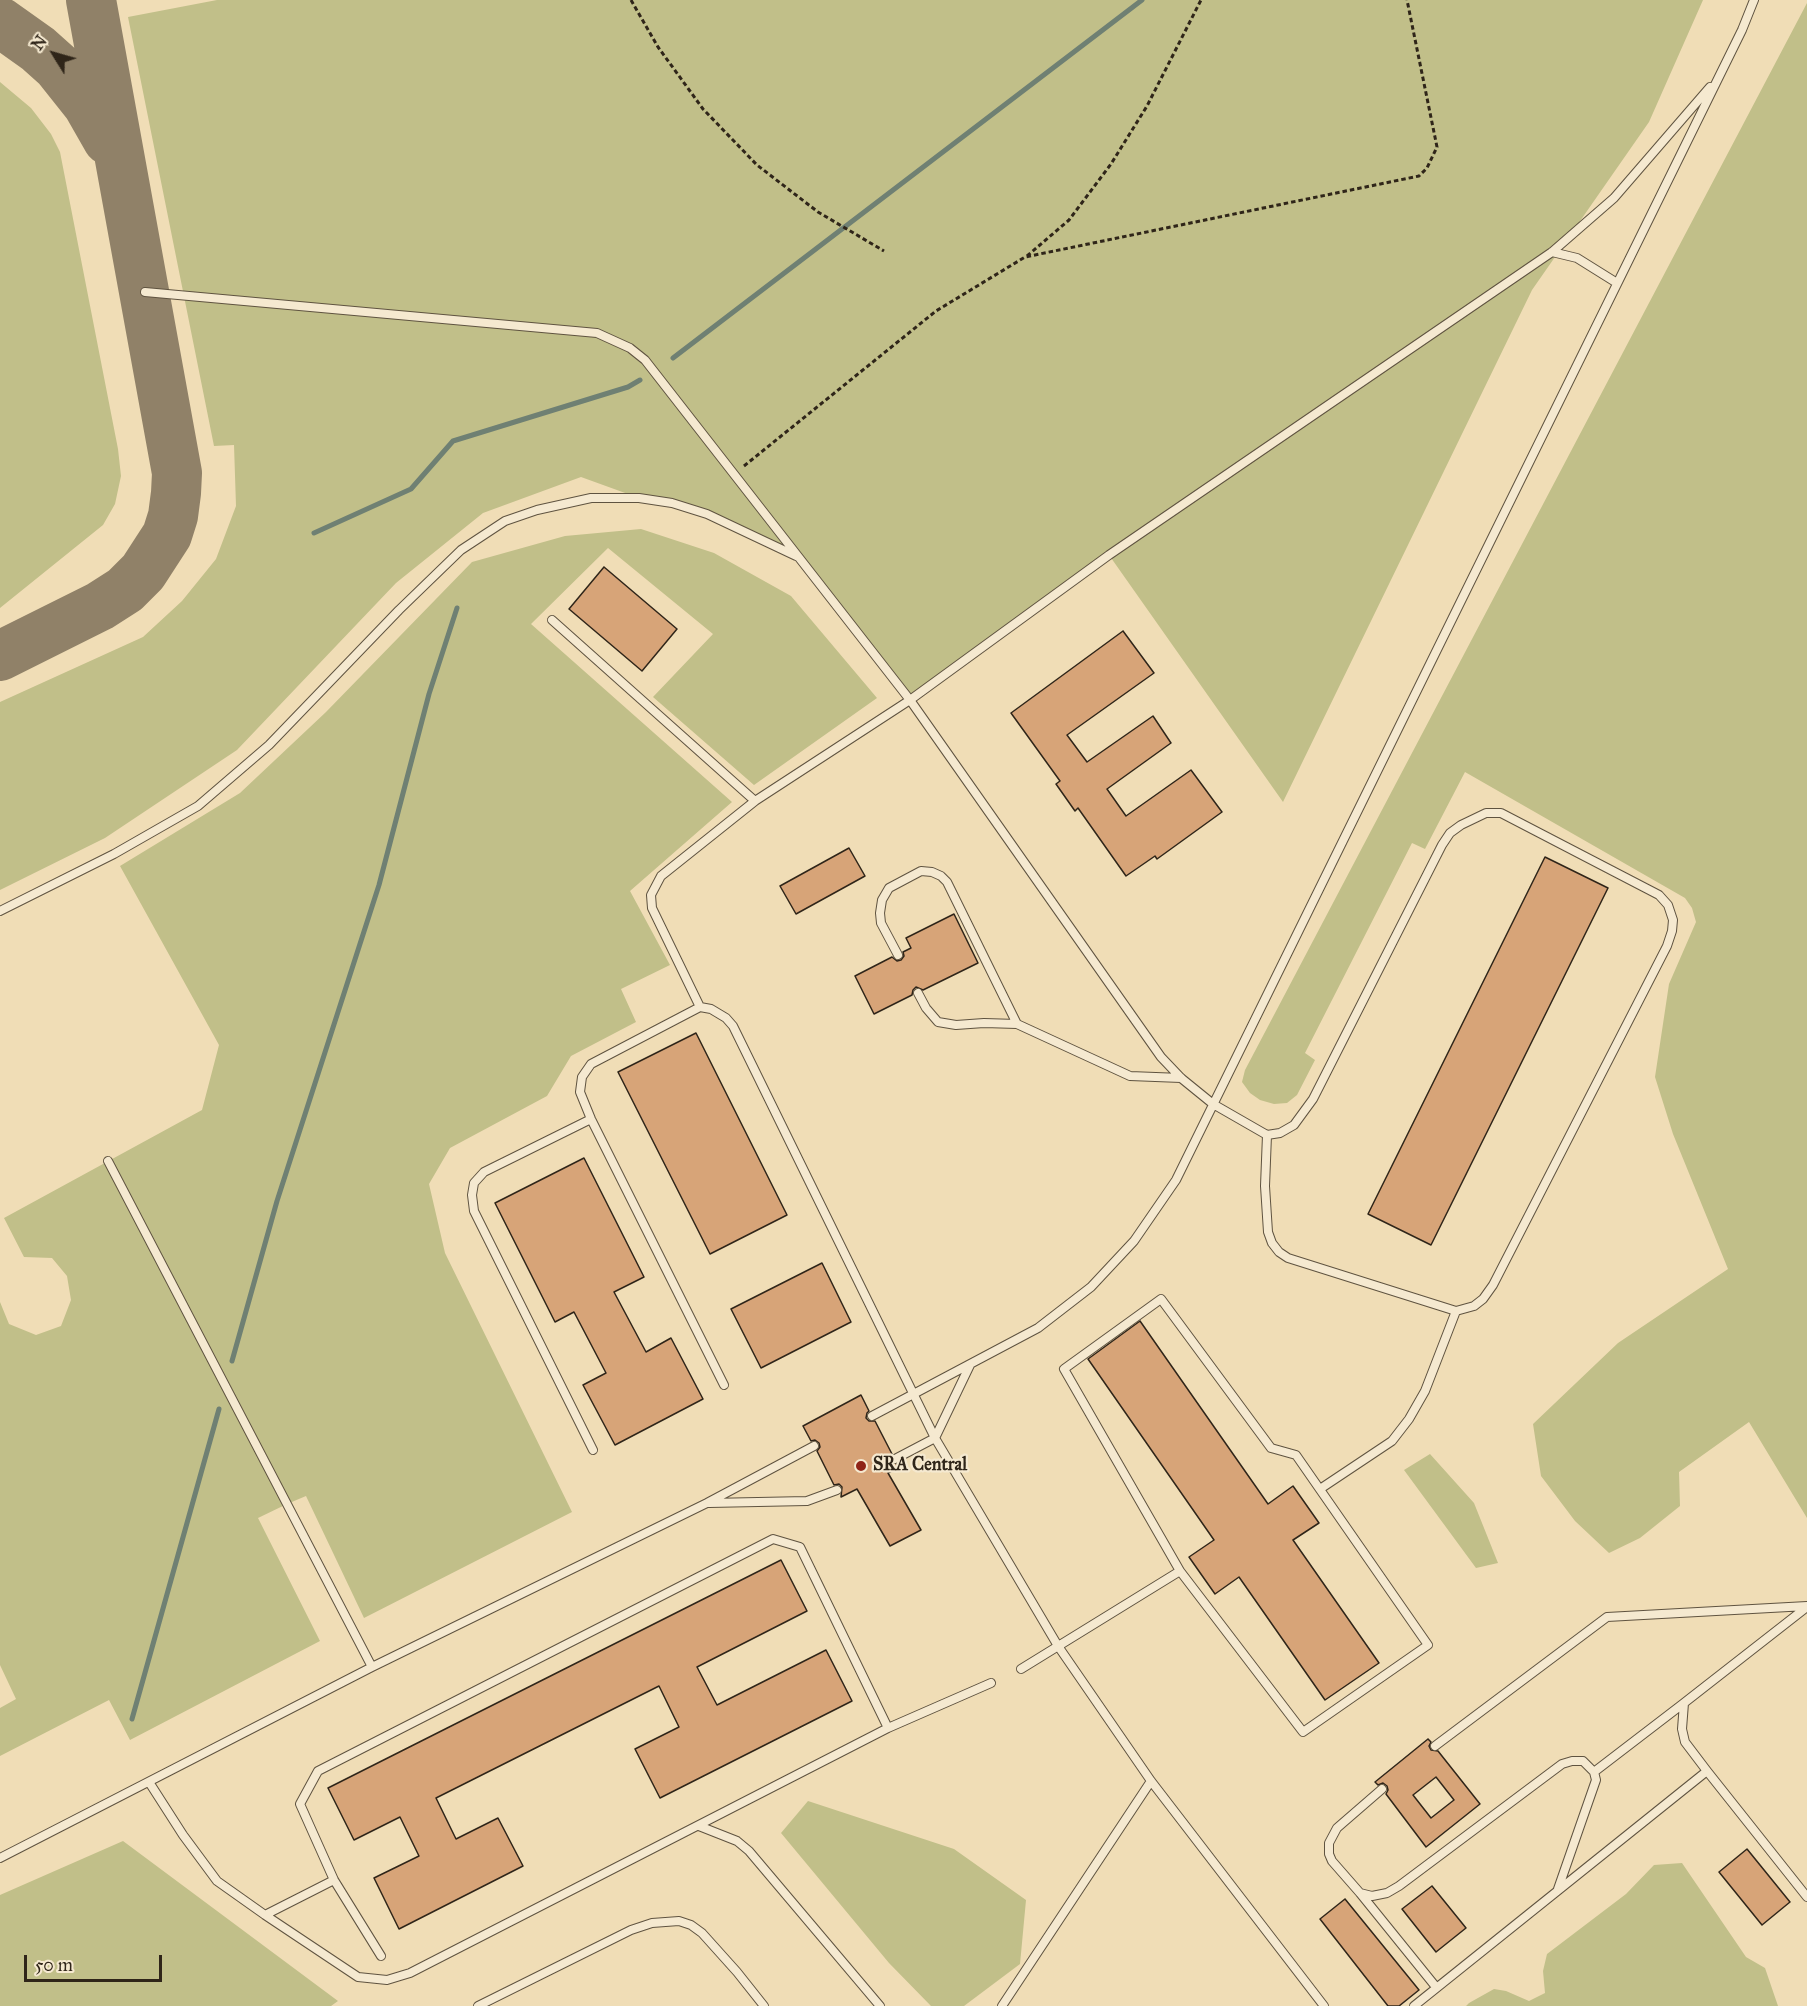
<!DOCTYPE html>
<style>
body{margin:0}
#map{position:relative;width:1807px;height:2006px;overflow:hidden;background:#f0ddb6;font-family:"IM FELL Great Primer",serif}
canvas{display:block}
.north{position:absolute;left:24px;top:24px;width:60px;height:60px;-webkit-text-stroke:4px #f5e9d0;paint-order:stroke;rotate:307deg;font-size:16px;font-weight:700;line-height:24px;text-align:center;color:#2f2519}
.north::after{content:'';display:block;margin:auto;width:21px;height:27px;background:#2f2519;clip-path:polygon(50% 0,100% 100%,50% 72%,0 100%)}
.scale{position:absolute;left:24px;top:1955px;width:138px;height:27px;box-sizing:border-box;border:3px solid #2f2519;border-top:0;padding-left:8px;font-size:18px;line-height:21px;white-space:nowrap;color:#2f2519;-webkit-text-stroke:4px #f5e9d0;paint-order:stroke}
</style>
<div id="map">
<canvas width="1807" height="2006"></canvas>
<div class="north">N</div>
<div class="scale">50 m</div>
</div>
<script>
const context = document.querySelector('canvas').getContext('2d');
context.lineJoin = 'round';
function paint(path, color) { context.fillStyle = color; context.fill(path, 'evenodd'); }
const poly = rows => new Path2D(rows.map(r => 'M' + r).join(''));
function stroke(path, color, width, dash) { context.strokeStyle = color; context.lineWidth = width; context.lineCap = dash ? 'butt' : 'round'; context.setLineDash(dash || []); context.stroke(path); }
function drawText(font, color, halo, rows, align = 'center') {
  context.font = font + ' "IM FELL Great Primer",serif'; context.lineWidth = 4.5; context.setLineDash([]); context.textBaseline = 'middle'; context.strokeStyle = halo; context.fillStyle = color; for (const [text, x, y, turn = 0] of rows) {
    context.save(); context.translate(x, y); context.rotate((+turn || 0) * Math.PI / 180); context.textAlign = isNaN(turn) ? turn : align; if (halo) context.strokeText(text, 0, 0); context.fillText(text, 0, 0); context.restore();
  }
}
paint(poly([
 [217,0,1703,0,1649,122,1532,290,1283,802,1109,555,910,700,797,556,707,514,639,498,581,477,483,513,396,583,237,750,105,838,0,890,0,702,143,637,182,601,216,559,236,506,234,445,214,446,128,17],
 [1807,3,1807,1518,1749,1422,1679,1472,1680,1506,1640,1538,1609,1553,1575,1521,1541,1476,1533,1424,1618,1343,1728,1269,1673,1134,1655,1077,1669,984,1696,922,1692,908,1685,898,1465,772,1425,849,1412,843,1305,1053,1315,1060,1297,1095,1287,1103,1274,1104,1260,1100,1250,1093,1242,1082,1245,1070],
 [0,82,31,108,51,134,60,152,118,449,121,476,115,504,103,525,0,608],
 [641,529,714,553,791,596,877,698,754,785,653,697,713,634,608,548,531,624,732,802,630,891,670,965,621,989,636,1022,571,1056,547,1096,450,1148,429,1184,445,1253,572,1512,364,1618,306,1496,287,1504,258,1518,320,1641,130,1740,109,1700,0,1756,0,1708,16,1699,0,1665,0,1302,9,1324,36,1335,61,1326,71,1300,67,1276,52,1258,24,1257,4,1218,202,1110,219,1045,120,866,240,793,326,712,472,562,565,536],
 [1430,1454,1474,1503,1498,1563,1476,1568,1404,1470],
 [808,1801,954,1849,1026,1900,1020,1964,964,2006,931,2006,889,1963,781,1833],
 [123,1841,338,2001,331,2006,0,2006,0,1895],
 [1682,1863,1746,1957,1765,1968,1778,2006,1466,2006,1469,2003,1494,1989,1506,1991,1529,2001,1545,1993,1543,1971,1547,1954,1626,1894,1654,1865]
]), '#c1bf89');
stroke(poly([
 [673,358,1142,0],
 [314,533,411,489,453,441,628,387,640,380],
 [232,1361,277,1201,379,885,429,694,457,608],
 [132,1719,219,1409]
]), '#6f8073', 5);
stroke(poly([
 [0,22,38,49,57,66,88,105,108,140],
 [0,656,100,606,125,590,143,572,167,535,173,516,176,493,177,473,91,0]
]), '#908168', 50);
const building = poly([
 [604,567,677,629,642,671,569,609,604,567],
 [1123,631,1154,673,1067,735,1087,762,1153,716,1171,743,1107,789,1126,816,1191,770,1222,812,1157,859,1155,856,1126,876,1078,808,1075,811,1056,784,1060,781,1011,713,1123,631],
 [849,848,865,876,796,914,780,886,849,848],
 [1545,857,1608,888,1431,1245,1368,1214,1545,857],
 [954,914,978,963,923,990,916,987,913,990,912,995,874,1014,855,976,892,957,897,961,901,960,904,956,903,952,911,948,906,938,954,914],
 [696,1033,787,1215,710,1254,618,1072,696,1033],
 [584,1158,644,1277,614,1292,646,1352,671,1338,703,1399,615,1445,583,1385,606,1373,574,1312,555,1322,495,1203,584,1158],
 [822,1263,851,1322,761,1368,731,1309,822,1263],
 [1140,1321,1268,1504,1293,1486,1319,1523,1293,1540,1379,1663,1325,1700,1239,1577,1215,1594,1189,1557,1214,1540,1088,1359,1140,1321],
 [861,1395,869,1411,867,1413,866,1418,869,1421,875,1421,892,1454,889,1458,890,1462,898,1464,899,1467,888,1473,921,1530,890,1546,857,1489,841,1497,842,1487,839,1484,834,1485,817,1451,820,1447,819,1443,815,1440,811,1441,803,1426,861,1395],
 [781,1560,807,1611,697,1667,717,1705,826,1650,852,1701,660,1798,635,1749,679,1727,659,1686,436,1798,456,1839,498,1818,523,1866,399,1929,374,1878,419,1856,400,1817,354,1840,328,1788,781,1560],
 [1428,1739,1431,1742,1429,1746,1431,1750,1438,1751,1480,1804,1426,1847,1386,1794,1388,1790,1387,1786,1383,1783,1378,1785,1375,1782,1428,1739],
 [1436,1777,1454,1800,1431,1818,1413,1795,1436,1777],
 [1747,1849,1790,1902,1762,1925,1719,1872,1747,1849],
 [1432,1886,1466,1928,1436,1952,1402,1909,1432,1886],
 [1345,1899,1419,1990,1399,2006,1388,2006,1320,1919,1345,1899]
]);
paint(building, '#d7a478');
stroke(building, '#2f2519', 1.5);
const service = poly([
 [1552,252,1577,258,1617,283],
 [145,292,597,333,630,348,645,360,910,700,1161,1057,1181,1078,1213,1104,1267,1135,1280,1133,1294,1125,1313,1099,1442,845,1450,833,1461,825,1486,813,1501,813,1659,895,1668,905,1673,920,1672,931,1667,946,1493,1285,1483,1299,1474,1306,1456,1311,1288,1258,1279,1252,1272,1243,1268,1232,1265,1186,1267,1135],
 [552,620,755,801],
 [0,911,114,854,198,806,269,745,399,610,461,550,505,521,537,510,591,498,639,498,672,503,707,514,796,556],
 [898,955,881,923,880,913,882,900,889,888,921,871,932,872,941,876,947,882,1017,1024],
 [918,993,926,1008,938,1022,956,1025,984,1023,1017,1024,1130,1076,1181,1078],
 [700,1007,652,908,651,895,661,876,755,801,910,700,1109,555,1552,252,1614,198,1710,87],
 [591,1119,484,1172,474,1183,472,1195,474,1211,593,1450],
 [108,1161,372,1667],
 [724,1385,591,1119,580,1092,582,1077,591,1064,700,1007,711,1009,726,1018,733,1026,935,1438,1058,1646,1151,1781,1324,2006],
 [872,1416,1038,1328,1091,1287,1134,1241,1176,1180,1742,30,1754,0],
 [895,1459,935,1438,970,1365],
 [1320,1489,1392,1441,1409,1419,1425,1391,1456,1311],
 [709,1503,807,1501,837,1490],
 [1807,1607,1684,1703,1682,1729,1685,1742,1707,1771,1807,1897],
 [1021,1669,1180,1571,1303,1732,1428,1645,1296,1455,1271,1448,1161,1299,1064,1369,1180,1571],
 [1435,1746,1607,1617,1807,1606],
 [1594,1772,1684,1703],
 [149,1782,183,1835,217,1881,265,1915,334,1880],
 [1382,1789,1337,1828,1329,1843,1329,1854,1332,1861,1360,1893,1372,1896,1387,1893,1399,1886,1562,1764,1572,1761,1583,1761,1594,1772,1596,1780,1558,1889],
 [699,1826,737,1841,749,1851,880,2006],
 [0,1858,372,1667,707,1503,814,1446],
 [1360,1893,1436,1987],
 [265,1915,358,1977,387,1980,410,1973,888,1728,991,1683],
 [381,1956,334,1880,300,1804,318,1771,773,1539,800,1547,888,1728],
 [478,2006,631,1930,652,1923,679,1921,691,1925,702,1933,737,1972,764,2006],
 [1002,2006,1151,1781],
 [1414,2006,1707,1771]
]);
stroke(service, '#5f5340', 10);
stroke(poly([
 [631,0,658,47,703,109,757,165,818,212,884,251],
 [1027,256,1069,220,1111,164,1147,106,1201,0],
 [744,466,936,311,1025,257,1419,176,1427,168,1437,147,1407,0]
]), '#2f2519', 3, [4.5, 3]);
stroke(service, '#f5e9d0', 8);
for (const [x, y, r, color] of [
 [861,1466,6,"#8f2418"]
]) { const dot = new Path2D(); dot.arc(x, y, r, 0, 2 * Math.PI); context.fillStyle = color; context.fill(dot); stroke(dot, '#f5e9d0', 2); }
drawText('bold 18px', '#2f2519', '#f5e9d0', [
 ["SRA Central",873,1466]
], 'left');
</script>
